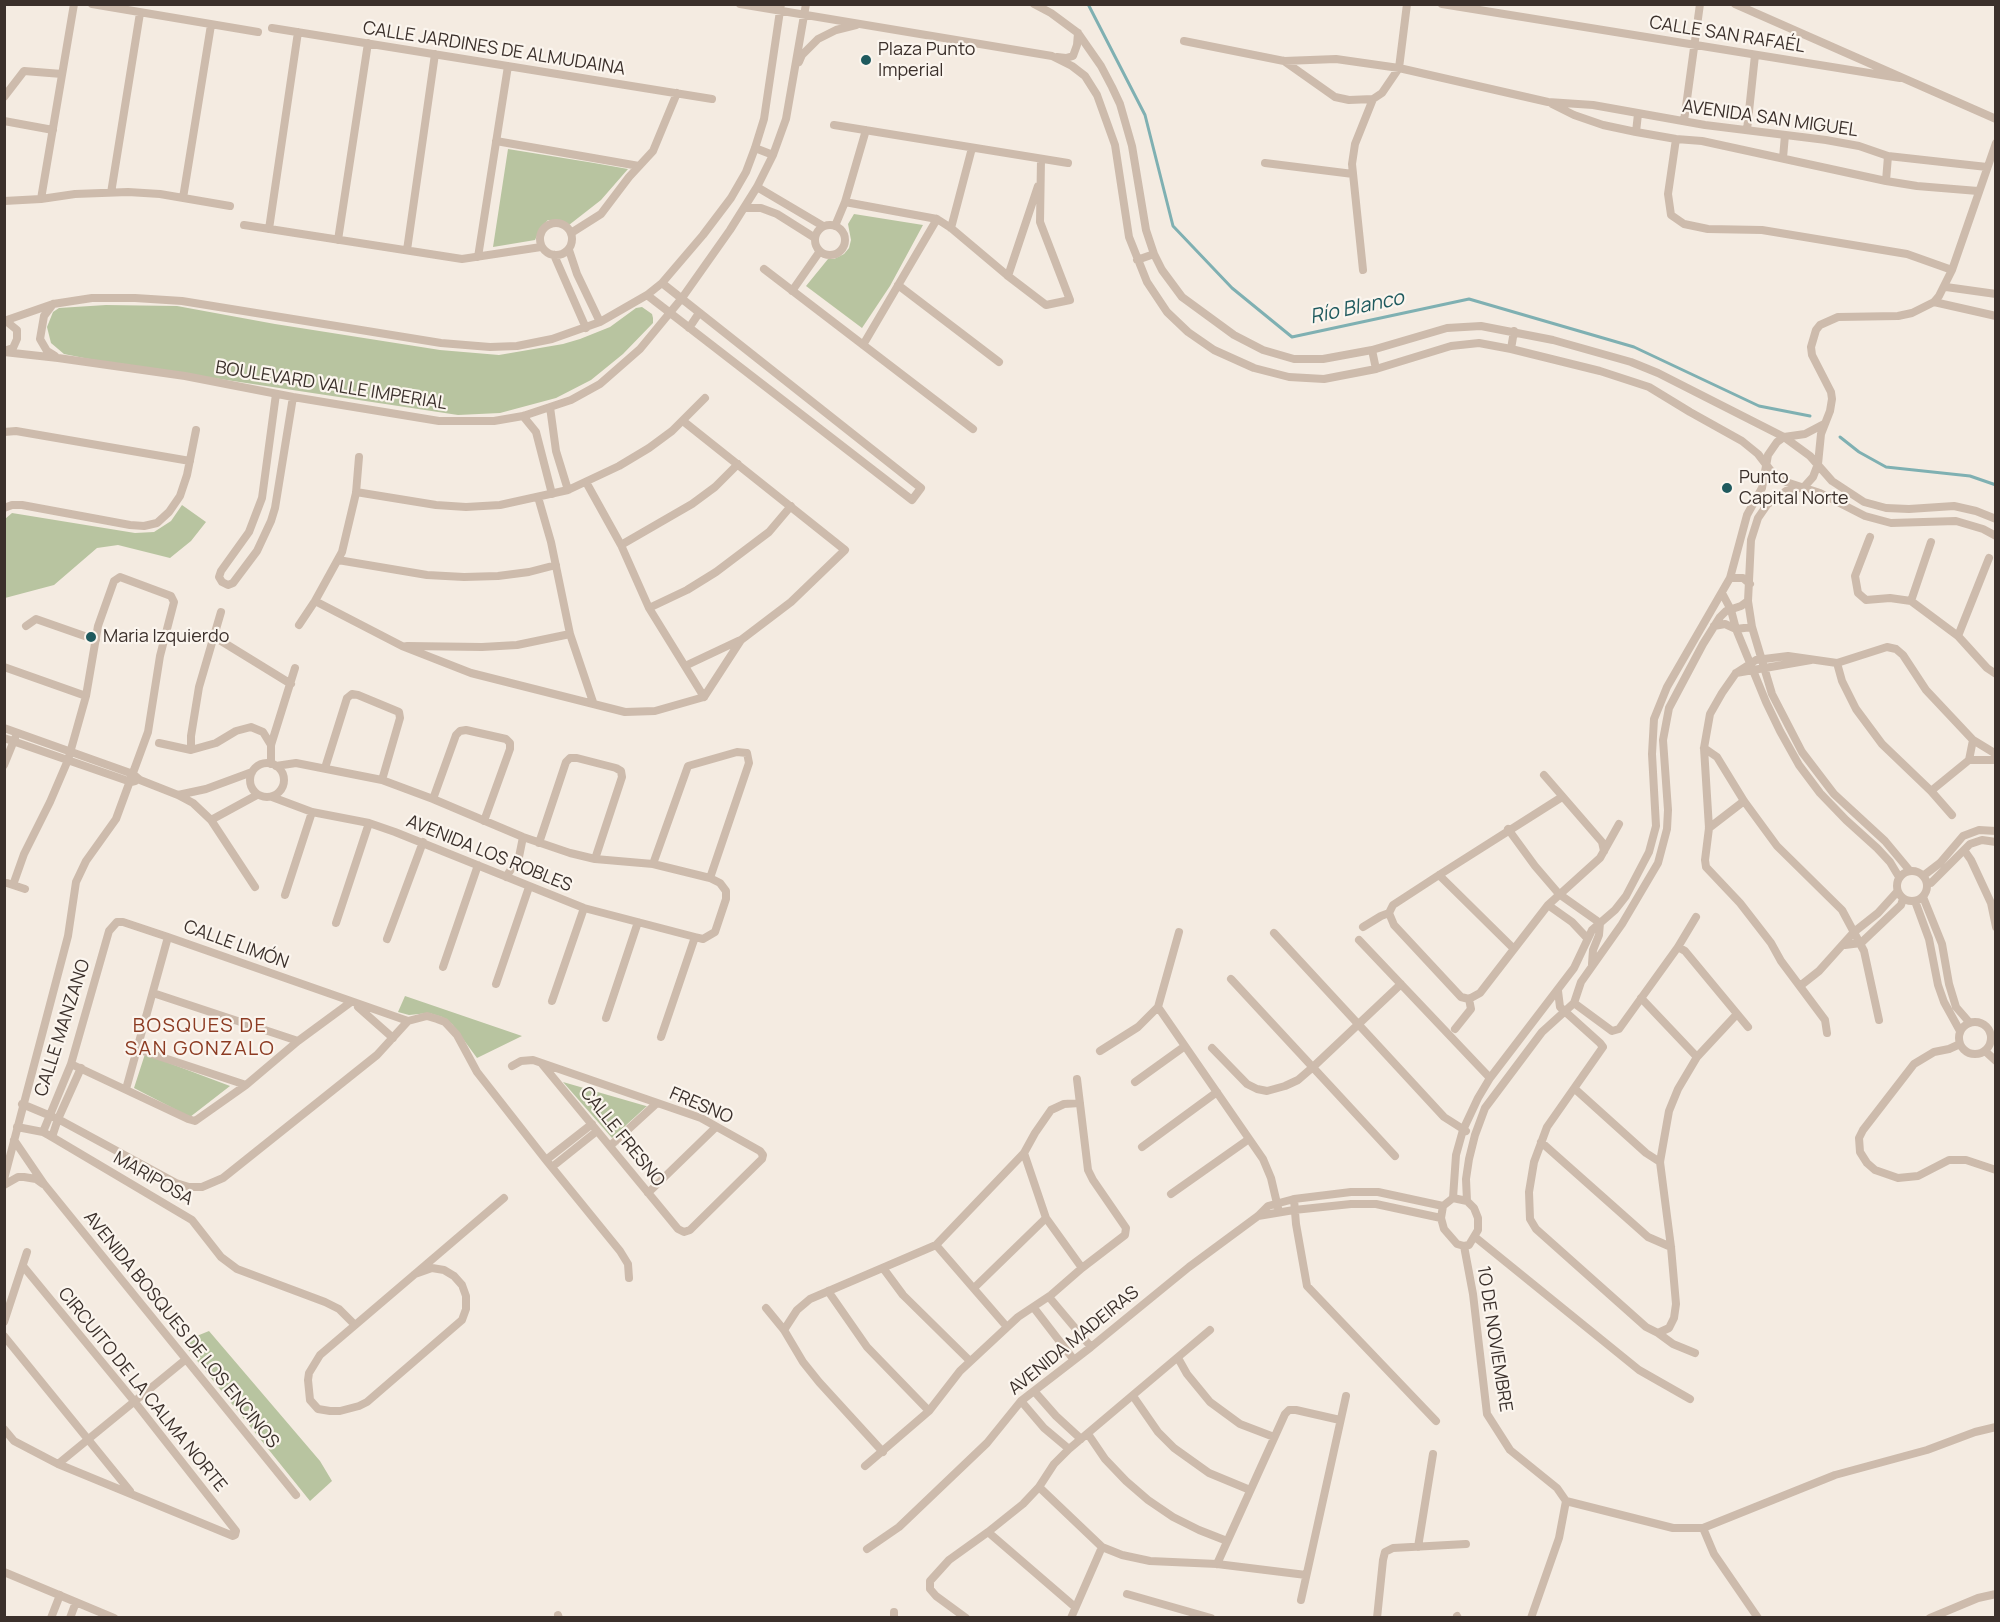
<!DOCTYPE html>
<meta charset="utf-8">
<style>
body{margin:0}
#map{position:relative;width:2000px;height:1622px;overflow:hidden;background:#f4ebe1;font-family:Manrope,sans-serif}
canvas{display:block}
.frame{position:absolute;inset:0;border:6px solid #3b302b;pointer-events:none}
</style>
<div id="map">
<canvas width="2000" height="1622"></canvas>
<div class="frame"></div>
</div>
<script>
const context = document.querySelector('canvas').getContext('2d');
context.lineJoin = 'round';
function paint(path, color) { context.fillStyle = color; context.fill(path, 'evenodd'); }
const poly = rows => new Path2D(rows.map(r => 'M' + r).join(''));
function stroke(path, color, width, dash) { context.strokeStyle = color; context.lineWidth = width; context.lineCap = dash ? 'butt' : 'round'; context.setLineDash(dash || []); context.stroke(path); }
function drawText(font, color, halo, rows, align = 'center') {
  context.font = font + ' Manrope,sans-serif'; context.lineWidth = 4.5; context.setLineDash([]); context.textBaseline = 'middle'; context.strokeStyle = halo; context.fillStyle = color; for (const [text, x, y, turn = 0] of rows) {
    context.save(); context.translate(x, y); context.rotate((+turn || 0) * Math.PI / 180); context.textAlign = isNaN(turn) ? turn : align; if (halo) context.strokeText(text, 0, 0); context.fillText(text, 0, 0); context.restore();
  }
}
paint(poly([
 [508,149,594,163,628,169,601,200,569,225,560,220,548,220,541,227,535,240,493,247],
 [854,214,923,225,890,286,862,328,806,286,828,259,834,259,844,254,849,248,851,240,848,224],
 [106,305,177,306,275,324,440,350,499,355,563,344,580,339,610,327,636,308,642,307,652,314,653,318,653,323,623,354,591,380,556,398,500,413,458,415,94,360,64,354,51,343,47,327,53,312,59,308],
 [182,505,206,522,191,541,170,558,118,545,97,548,54,585,5,598,5,519,12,513,135,533,154,532,171,521],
 [405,996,522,1036,477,1058,452,1024,442,1017,429,1013,409,1015,398,1012],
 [145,1054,230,1086,190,1117,134,1088],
 [563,1082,646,1106,647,1106,612,1138],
 [209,1331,320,1461,332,1481,310,1501,182,1342]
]), '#b8c4a0');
stroke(poly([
 [1088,4,1145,115,1173,226,1232,288,1292,337,1469,299,1634,347,1759,406,1810,416],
 [1840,437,1859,452,1886,467,1970,476,1996,485]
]), '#7fb0b2', 3);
stroke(poly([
 [92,4,258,32],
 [740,4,1052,56,1072,66,1085,76,1097,95,1115,145,1129,237,1147,282,1167,312,1188,332,1214,350,1254,368,1289,377,1324,379,1376,369,1451,346,1479,343,1511,349,1600,371,1649,387,1690,412,1742,441,1758,454,1771,471,1786,482,1820,493,1865,516,1891,523,1956,521,1983,529,1996,536],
 [1034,4,1051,13,1078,33,1101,66,1112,87,1120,104,1132,146,1146,230,1154,254,1162,270,1182,297,1234,335,1263,350,1294,359,1323,359,1372,350,1447,328,1481,326,1553,340,1631,362,1658,373,1784,437,1810,456,1832,481,1864,502,1886,508,1909,509,1954,506,1976,511,1996,519],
 [1442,4,1900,78],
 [1735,4,1996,119],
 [272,28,712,99],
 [1184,41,1284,61,1336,59,1399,68,1548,102,1593,105,1705,125,1826,140,1859,146,1888,156,1987,167],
 [1057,57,1066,58,1073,56,1077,45,1078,33],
 [1284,61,1335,97,1349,100,1373,99,1382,93,1399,68,1407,4],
 [799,62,802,55,818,39,836,30,856,25],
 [4,97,24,71,62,74],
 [1552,104,1574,115,1603,125,1636,132,1676,139,1702,141,1886,181,1917,186,1978,191],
 [4,121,53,130],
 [1684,121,1700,4],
 [834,125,1068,163],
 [1747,130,1755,55],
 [1636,132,1638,114],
 [1676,139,1668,194,1671,215,1684,224,1708,229,1762,230,1907,254,1952,270],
 [496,141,639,166],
 [755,148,773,155],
 [1783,158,1785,135],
 [1265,163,1353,174],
 [1886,181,1888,156],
 [757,187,823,226],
 [111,193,140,13],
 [183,198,211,25],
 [41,199,74,4],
 [4,201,41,199,75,194,128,192,160,194,230,206],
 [845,202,937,219,951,228,1008,276,1046,305,1070,300,1040,222,1041,159],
 [745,208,761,208,777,214,815,238],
 '540 239a16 16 0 1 1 32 0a16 16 0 1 1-32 0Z',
 [244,225,462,259,541,247],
 '815 240a15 15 0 1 1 30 0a15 15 0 1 1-30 0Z',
 [835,226,845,202,866,130],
 [951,228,972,148],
 [269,229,298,32],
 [571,233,601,214,629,177,653,151,677,93],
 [338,240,368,43],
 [407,250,435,54],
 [569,250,577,274,600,322],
 [554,255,586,328],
 [478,257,508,66],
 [1137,260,1154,254],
 [764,269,973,429],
 [1363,270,1352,164,1355,144,1373,99],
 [1008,276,1038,186],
 [898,285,999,362],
 [1946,287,1996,294],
 [792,291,820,251],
 [647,295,912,500,921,488,662,283],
 [1934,302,1996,316],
 [53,304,44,316,40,339,47,351,55,356],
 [4,321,53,304,92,298,135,298,182,301,441,343,490,347,517,346,552,339,600,322,647,295,662,283,703,235,731,198,746,172,755,148,764,119,781,4],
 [689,328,699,313],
 [863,345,937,219],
 [1511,349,1514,331],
 [1372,350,1376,369],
 [4,351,13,348,17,339,17,330,6,321],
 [4,352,58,358,185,376,293,397,439,421,494,421,523,416,571,400,600,384,640,349,682,298,730,230,757,187,773,155,786,119,806,4],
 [276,394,262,498,249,532,221,571,219,577,222,582,228,585,233,583,257,551,271,521,275,508,293,397],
 [550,407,556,451,568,490],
 [523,416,536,432,552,494],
 [683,421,845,550,791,602,741,640,704,697],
 [4,432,16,431,190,461],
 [586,482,621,545,649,608,704,697],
 [356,492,436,505,466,507,500,505,568,490,619,466,649,448,672,431,705,398],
 [538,497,551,542,570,634,593,702],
 [4,508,12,505,22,505,130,525,144,526,157,523,169,512,180,496,187,475,196,430],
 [1870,537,1855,576,1858,593,1866,600,1890,598,1911,601,1958,636,1987,668,1996,674],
 [621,545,692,504,715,487,738,464],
 [338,560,427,575,464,577,498,576,529,572,556,565],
 [1730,578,1743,578,1750,584],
 [1722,593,1731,610,1736,629,1766,702,1780,731,1799,765,1820,793,1846,820,1877,848,1890,862,1899,877],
 [315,601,402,646,471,673,625,712,655,711,704,697],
 [1748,601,1752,627,1772,694,1802,752,1834,794,1885,841,1910,871],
 [1911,601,1931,542],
 [649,608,687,590,716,572,769,532,791,506],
 [299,625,315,601,342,552,356,493,359,457],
 [26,626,36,619,96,640],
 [1714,626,1725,624,1736,629,1752,627],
 [213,636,291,684],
 [1958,636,1989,558],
 [407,646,482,647,517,645,570,634],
 [1837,663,1842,681,1856,709,1882,744,1931,791,1952,815],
 [685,666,738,641],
 [4,667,86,696],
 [1736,673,1811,660],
 [4,728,133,774,140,780,178,795,193,803,211,820,255,887],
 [4,738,131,782,135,781],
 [159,743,191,750,216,743,236,731,251,727,263,732,271,745],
 [1704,748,1717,757,1744,801,1777,846,1842,910,1864,951,1879,1020],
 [191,750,191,736,199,687,221,612],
 [1969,760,1996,760],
 '250 780a17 17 0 1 1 34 0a17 17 0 1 1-34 0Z',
 [271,764,271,745,295,668],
 [4,765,15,738],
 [325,768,347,698,352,694,358,695,399,712,400,718,382,780],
 [1544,775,1602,842,1604,851],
 [1931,791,1969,760,1973,740],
 [178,795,206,789,252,772],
 [272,797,312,812,369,823,395,832,584,908,695,937,703,939,715,932,726,899,726,891,720,883,710,878,653,864,595,859,570,853,523,837,433,799,382,780,296,763,276,766],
 [433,799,456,735,460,731,466,730,506,739,510,743,510,749,484,821],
 [211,820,257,795],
 [1709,828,1744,801],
 [1508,829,1535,866,1559,894,1600,923,1599,935,1593,950,1592,964],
 [539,843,566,762,570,758,577,758,616,768,621,771,622,777,595,859],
 [1964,850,1971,860,1991,903,1996,927],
 [653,864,688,766,737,752,747,753,749,763,710,878],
 '1897 886a15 15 0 1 1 30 0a15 15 0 1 1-30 0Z',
 [1439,875,1513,948],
 [1923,876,1940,863,1963,836,1979,830,1996,831],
 [506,877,519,857,523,837],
 [7,883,25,889],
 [1927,883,1931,883,1970,844,1982,840,1996,842],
 [285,895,312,812],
 [1923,897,1942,944,1949,984,1956,1007,1969,1022],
 [1915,901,1929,939,1938,985,1944,1002,1960,1031],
 [1548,905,1572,922,1587,938],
 [1389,913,1394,925,1461,997,1469,999,1480,993,1548,905,1600,858,1619,824],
 [336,923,369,823],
 [1363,927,1381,916,1389,913,1393,905,1439,875,1562,797],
 [1274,933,1444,1117,1466,1131],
 [387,939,423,842],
 [1359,940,1490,1078],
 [1845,945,1861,943,1901,905,1903,899],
 [1678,947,1685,951,1748,1027],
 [443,967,478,865],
 [1231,979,1395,1156],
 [496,984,529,887],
 [1800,986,1819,971,1854,932,1878,913,1897,892],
 [1558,991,1560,1007,1600,1043,1603,1047,1547,1127,1534,1162,1529,1192,1530,1219,1536,1229,1646,1327,1658,1333,1669,1328,1674,1318,1676,1304,1671,1247,1660,1162,1669,1111,1678,1089,1697,1057,1737,1014],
 [153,993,298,1041],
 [1641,998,1697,1057],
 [552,1001,584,908],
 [1574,1003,1612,1031,1619,1029,1678,947,1696,917],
 [358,1007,393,1038],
 [1158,1007,1263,1159,1271,1178,1279,1212],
 [606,1018,638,922],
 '1959 1038a16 16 0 1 1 32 0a16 16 0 1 1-32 0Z',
 [1455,1029,1471,1009,1469,999],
 [1827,1033,1825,1020,1781,961,1771,943,1740,903,1706,867,1705,860,1709,828,1704,748,1710,714,1722,693,1736,673,1756,660,1788,656,1837,663,1887,647,1896,649,1903,655,1926,690,1973,740,1996,754],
 [661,1037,695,937],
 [1960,1044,1949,1049,1934,1052,1914,1064,1863,1130,1859,1138,1860,1152,1867,1163,1875,1170,1898,1178,1918,1176,1949,1160,1966,1160,1996,1170],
 [1212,1048,1247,1084,1257,1089,1267,1091,1285,1086,1298,1080,1313,1067,1401,984],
 [137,1049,246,1085],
 [1100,1051,1138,1027,1158,1007,1179,932],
 [1985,1051,1996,1061],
 [71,1064,188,1119,195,1121,246,1085,298,1041,351,1002],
 [512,1066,521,1061,533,1060,701,1118,760,1151,763,1155,762,1159,690,1230,684,1232,678,1229,542,1064],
 [1135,1082,1185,1046],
 [126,1089,168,937],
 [1575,1089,1646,1153,1660,1162],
 [22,1104,58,1119,176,1183,189,1187,202,1187,223,1178,377,1055,408,1021,427,1016,437,1019,445,1022,457,1035,477,1072,546,1160,620,1251,628,1264,629,1278],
 [17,1127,43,1132,52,1137,192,1220,221,1257,237,1269,325,1302,339,1309,355,1325],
 [43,1132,71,1064,109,931,117,922,123,922,168,937,408,1021],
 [52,1137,58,1119,81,1068],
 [14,1140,44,1184,296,1495],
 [1541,1142,1648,1237,1671,1247],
 [610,1146,657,1103],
 [1142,1147,1217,1092],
 [1024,1153,1046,1218,1082,1268],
 [546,1160,592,1124],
 [552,1167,597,1131],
 [4,1179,68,936,76,882,86,861,116,819,148,732,160,656,174,602,171,596,120,577,114,581,98,626,86,696,68,760,50,802,24,854,13,885],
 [4,1185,18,1177,24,1177,36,1179,43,1184],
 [648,1193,716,1127],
 [1171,1194,1249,1139],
 [1453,1198,1456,1155,1463,1130,1478,1098,1490,1078,1574,968,1592,930,1615,910,1626,896,1649,852,1656,826,1652,754,1654,719,1667,687,1730,578,1747,515,1762,488,1768,455,1777,442,1784,437,1805,434,1824,424],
 [1453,1198,1467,1201,1474,1208,1478,1218,1478,1230,1469,1245,1464,1246,1457,1244,1444,1229,1441,1218,1443,1206,1453,1198],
 [1294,1199,1296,1224,1307,1286,1436,1421],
 [1467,1201,1466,1179,1469,1159,1475,1135,1485,1108,1542,1032,1574,1003,1581,982,1622,924,1658,863,1667,829,1668,810,1663,740,1669,708,1703,644,1720,617,1726,611,1741,606,1748,601,1751,540,1758,518,1767,505,1777,497,1786,491,1804,487,1813,477,1818,464,1821,434,1830,411,1832,399,1831,392,1812,355,1811,347,1816,330,1820,325,1838,317,1898,316,1912,313,1934,302,1939,296,1952,270,1996,143],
 [1258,1216,1294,1210,1351,1204,1376,1204,1441,1218],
 [1475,1237,1639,1370,1690,1399],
 [936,1245,1007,1327],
 [1464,1246,1473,1294,1487,1414,1510,1450,1557,1488,1566,1501,1559,1538,1531,1618],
 [883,1268,903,1295,970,1361],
 [415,1274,432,1268,444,1270,454,1276,462,1285,466,1296,466,1309,462,1320,367,1402,359,1406,340,1411,330,1411,318,1409,310,1400,308,1380,309,1373,320,1355,415,1274,504,1198],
 [974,1288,1046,1218],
 [828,1291,867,1347,929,1411],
 [1049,1297,1091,1347],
 [766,1308,784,1330,803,1362,819,1382,883,1452],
 [1034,1308,1074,1360],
 [4,1322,27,1252],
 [784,1330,797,1310,810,1299,936,1245,1024,1153,1035,1133,1051,1110,1064,1104,1080,1103],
 [1658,1333,1673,1344,1695,1353],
 [4,1336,130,1491],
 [1178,1358,1187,1374,1210,1402,1240,1424,1274,1437],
 [1034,1391,1056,1416,1081,1439],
 [1133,1396,1158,1432,1174,1448,1209,1473,1250,1490],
 [1021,1401,1044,1428,1069,1449],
 [4,1429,14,1441,58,1464,233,1536,235,1535,236,1531,134,1401,23,1266],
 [1088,1434,1105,1459,1126,1481,1148,1500,1173,1517,1199,1530,1227,1541],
 [58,1464,185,1360],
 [865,1466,929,1411,960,1371,1018,1317,1051,1295,1082,1268,1125,1235,1126,1228,1093,1180,1088,1170,1077,1079],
 [1039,1487,1102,1547,1122,1555,1150,1561,1217,1564,1306,1575],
 [1566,1501,1673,1528,1703,1528,1835,1475,1927,1450,1975,1432,1996,1427],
 [1703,1528,1714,1554,1758,1618],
 [988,1532,1075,1607],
 [1418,1547,1433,1454],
 [867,1549,899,1527,987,1443,1021,1401,1091,1347,1189,1267,1258,1216,1268,1206,1294,1199,1351,1192,1378,1192,1443,1206],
 [1217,1564,1285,1414,1289,1410,1296,1410,1340,1420],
 [4,1572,114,1618],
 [1127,1594,1211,1618],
 [1301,1600,1346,1396],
 [558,1615,559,1618],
 [1457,1616,1458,1618],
 [51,1618,60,1595],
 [70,1618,76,1602],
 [894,1618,894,1612],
 [966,1618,936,1596,930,1589,930,1581,949,1560,988,1532,1023,1504,1039,1487,1054,1464,1069,1449,1210,1330],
 [1071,1618,1102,1547],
 [1377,1618,1383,1560,1385,1552,1393,1548,1466,1544],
 [1930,1618,1978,1598,1996,1594]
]), '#cdbbac', 8);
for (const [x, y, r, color] of [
 [866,60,6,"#1f5a5e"],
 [1727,488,6,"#1f5a5e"],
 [91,637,6,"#1f5a5e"]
]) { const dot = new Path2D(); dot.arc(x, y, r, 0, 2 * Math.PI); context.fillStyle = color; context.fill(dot); stroke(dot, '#fbf5ee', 2); }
drawText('18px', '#3b302b', '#fbf5ee', [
 ["CALLE SAN RAFAÉL",1727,35,9],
 ["CALLE JARDINES DE ALMUDAINA",494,49,9],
 ["AVENIDA SAN MIGUEL",1770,119,8],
 ["BOULEVARD VALLE IMPERIAL",331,386,9],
 ["AVENIDA LOS ROBLES",489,854,22],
 ["CALLE LIMÓN",236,945,20],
 ["CALLE MANZANO",63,1028,-72],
 ["FRESNO",701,1106,23],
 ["CALLE FRESNO",622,1137,51],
 ["MARIPOSA",153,1179,30],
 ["AVENIDA BOSQUES DE LOS ENCINOS",181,1330,51],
 ["1O DE NOVIEMBRE",1494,1339,81],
 ["AVENIDA MADEIRAS",1074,1341,-39],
 ["CIRCUITO DE LA CALMA NORTE",142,1390,51]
]);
drawText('18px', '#3b302b', '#fbf5ee', [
 ["Plaza Punto",878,50],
 ["Imperial",878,71],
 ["Punto",1739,478],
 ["Capital Norte",1739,499],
 ["Maria Izquierdo",103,637]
], 'left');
drawText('italic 20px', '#1f5a5e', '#fbf5ee', [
 ["Río Blanco",1357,308,-12]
]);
context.letterSpacing = '1.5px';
drawText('20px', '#8c3b22', '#fbf5ee', [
 ["BOSQUES DE",200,1026],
 ["SAN GONZALO",200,1049]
]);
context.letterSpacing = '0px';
</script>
